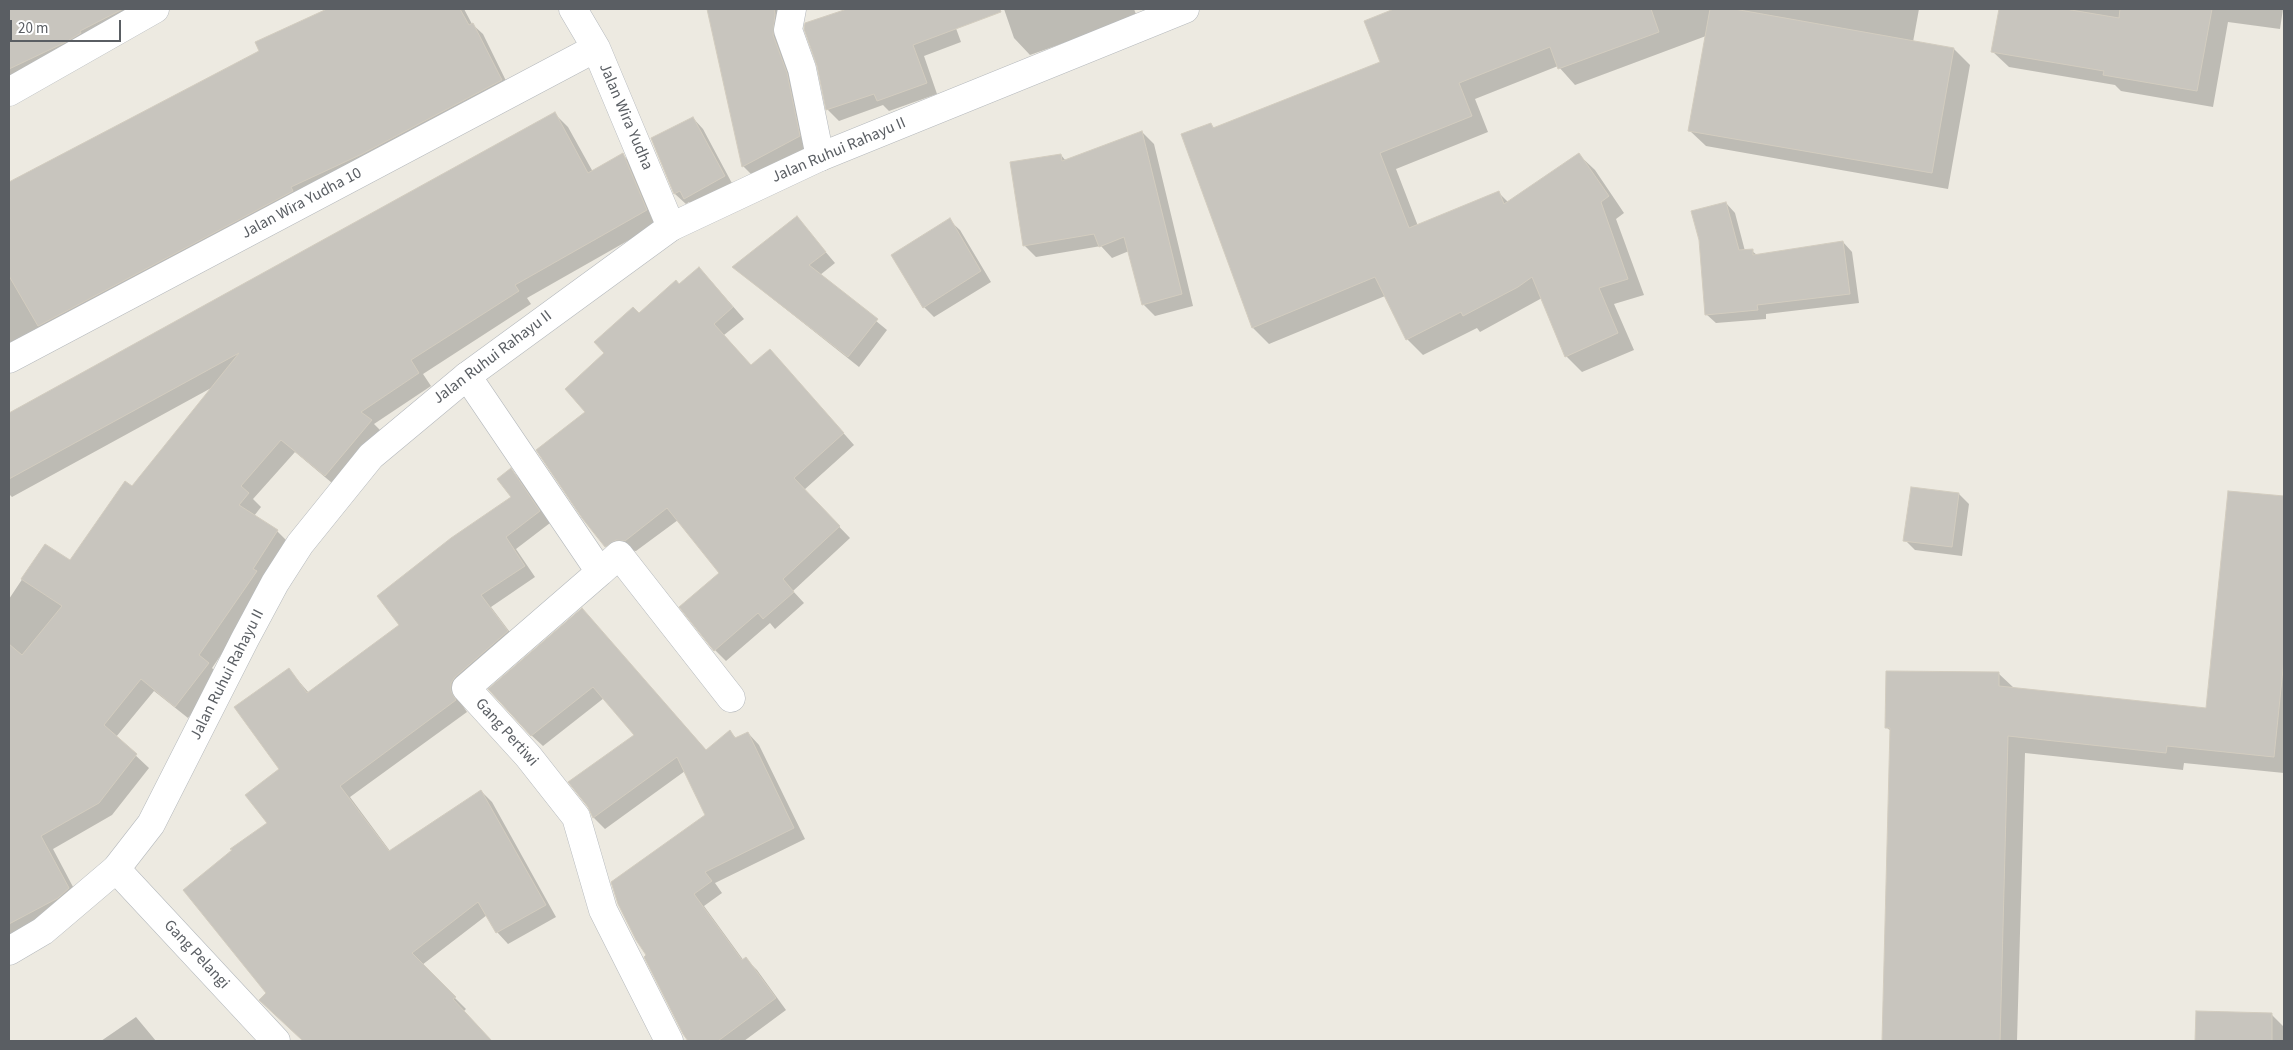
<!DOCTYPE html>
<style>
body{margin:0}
#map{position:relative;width:2293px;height:1050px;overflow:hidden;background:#edeae1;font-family:"Source Sans 3",sans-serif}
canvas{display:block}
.frame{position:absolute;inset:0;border:10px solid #5a5e63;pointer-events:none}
.scale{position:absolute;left:10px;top:20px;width:111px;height:22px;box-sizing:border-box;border:2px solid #5a5e63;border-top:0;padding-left:6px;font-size:15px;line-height:18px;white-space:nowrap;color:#5a5e63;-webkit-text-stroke:4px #fff;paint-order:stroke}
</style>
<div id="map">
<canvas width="2293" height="1050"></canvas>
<div class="frame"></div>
<div class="scale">20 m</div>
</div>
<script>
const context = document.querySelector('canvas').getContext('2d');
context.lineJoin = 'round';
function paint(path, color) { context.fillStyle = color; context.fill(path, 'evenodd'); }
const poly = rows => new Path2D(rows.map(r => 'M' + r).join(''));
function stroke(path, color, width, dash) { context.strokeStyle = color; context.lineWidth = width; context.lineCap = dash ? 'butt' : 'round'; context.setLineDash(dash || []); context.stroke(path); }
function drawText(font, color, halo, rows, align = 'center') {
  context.font = font + ' "Source Sans 3",sans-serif'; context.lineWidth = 5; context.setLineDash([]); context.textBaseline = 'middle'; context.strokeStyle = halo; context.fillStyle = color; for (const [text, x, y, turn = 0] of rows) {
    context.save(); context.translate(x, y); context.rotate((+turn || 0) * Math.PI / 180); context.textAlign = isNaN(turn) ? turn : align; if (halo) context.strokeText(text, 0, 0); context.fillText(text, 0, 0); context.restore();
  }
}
paint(poly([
 [9,9,151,9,9,84],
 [330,9,464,9,472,24,483,34,511,91,9,358,9,183,261,51,257,43],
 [709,9,782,9,810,147,754,177,743,166],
 [845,9,949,9,961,42,924,56,937,94,889,111,883,105,839,121,828,110,818,65],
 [1004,9,1134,9,1137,17,1030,55,1014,38],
 [1398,9,1919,9,1913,42,1954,49,1970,65,1948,189,1706,146,1689,130,1706,36,1575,85,1558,66,1475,99,1488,132,1396,169,1418,226,1498,192,1509,203,1578,154,1595,170,1624,213,1616,219,1644,295,1614,304,1634,350,1582,372,1566,356,1542,298,1480,332,1477,328,1423,355,1407,339,1385,296,1269,344,1253,328,1182,135,1211,124,1215,129,1382,63,1365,22],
 [2000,9,2283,9,2280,29,2228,22,2213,107,2121,91,2115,85,2009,67,1992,51],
 [555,114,568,127,593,172,623,155,636,168,659,223,527,298,531,304,423,374,431,386,374,424,384,434,338,488,295,452,253,499,261,507,254,516,277,531,290,544,269,585,212,668,221,677,188,718,154,691,116,737,149,768,112,815,53,849,81,902,9,943,9,726,13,724,9,721,9,599,45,545,71,562,213,387,12,497,9,494,9,414],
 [693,118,703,129,734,187,696,208,689,202,686,204,675,194,652,139],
 [1142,132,1154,144,1193,306,1155,316,1143,304,1129,251,1112,258,1101,246,1036,257,1024,245,1061,155,1066,161],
 [1726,203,1735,213,1745,251,1752,251,1757,255,1843,242,1852,252,1859,303,1766,314,1766,319,1716,323,1706,314],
 [797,218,835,263,820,275,887,330,859,367,734,268],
 [949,220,960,230,991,282,934,317,924,307],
 [710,280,744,319,724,335,752,367,770,350,854,445,804,490,850,538,793,591,804,603,775,629,770,623,726,661,715,650,721,573,678,520,636,551,627,550,617,557,606,546,587,412,606,353,639,314,680,286],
 [511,470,522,481,550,523,516,549,535,577,491,607,518,643,461,703,467,712,350,797,390,851,481,791,492,802,556,917,508,944,497,932,487,915,422,965,466,1009,464,1011,491,1041,304,1041,272,1011,267,993,268,823,281,770,289,670,309,693,401,625,512,498],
 [2229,492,2284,497,2284,773,2184,763,2183,770,2025,753,2017,1041,1883,1041,1892,732,1886,727,1998,673,2014,688,2207,709],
 [1959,494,1969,504,1962,556,1915,550,1905,540],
 [582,610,707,751,730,732,737,739,748,733,759,745,805,839,715,883,722,893,704,906,744,961,746,959,757,970,786,1010,744,1041,690,1041,646,957,707,816,685,771,605,829,594,818,589,807,636,735,604,698,543,746,531,735],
 [2197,1013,2272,1015,2284,1027,2284,1041,2196,1041],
 [136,1017,156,1041,101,1041]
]), '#0003');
const building = poly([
 [9,9,123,9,80,31,81,33,66,42,9,69,9,9],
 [327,9,460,9,469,25,473,23,502,80,362,154,291,187,293,191,38,326,9,276,9,182,259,51,255,42,327,9],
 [707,9,774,9,775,14,773,35,787,73,800,136,742,167,707,9],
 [847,9,1000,9,1001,12,913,45,927,83,877,101,874,94,826,110,817,66,804,29,805,23,847,9],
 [1394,9,1651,9,1659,32,1558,69,1550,47,1459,83,1472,116,1380,153,1409,228,1499,191,1504,204,1579,153,1609,196,1601,202,1628,279,1599,288,1618,333,1565,357,1532,277,1518,287,1463,316,1461,312,1406,340,1375,277,1252,328,1181,134,1211,123,1213,128,1380,62,1364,21,1394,9],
 [1710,9,1734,9,1954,48,1932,173,1688,131,1710,9],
 [1999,9,2065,9,2119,18,2120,9,2212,9,2197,91,2103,75,2104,71,1991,52,1999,9],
 [555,112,588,173,623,153,647,210,515,285,519,291,411,360,419,373,361,412,372,420,325,476,281,440,241,486,249,493,239,505,278,530,253,569,257,571,199,655,209,663,175,707,141,679,104,725,137,754,99,803,41,836,69,888,58,898,9,924,9,644,22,655,62,606,21,579,45,544,70,560,125,481,132,486,239,353,9,479,9,413,555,112],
 [693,117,725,176,684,199,680,191,674,194,651,138,693,117],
 [1142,131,1182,294,1142,305,1124,237,1099,247,1094,234,1023,246,1010,162,1061,154,1062,161,1142,131],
 [1726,202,1739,250,1753,249,1753,255,1843,241,1850,294,1757,305,1758,310,1705,315,1699,240,1691,211,1726,202],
 [797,216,826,252,809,265,878,319,848,357,732,267,797,216],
 [950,218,981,271,923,308,891,255,950,218],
 [699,267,733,307,714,324,751,365,770,349,844,433,794,478,840,526,783,579,794,592,763,619,758,613,714,651,679,607,719,573,667,508,625,541,616,540,605,547,582,518,536,450,585,412,565,389,604,353,594,342,633,307,639,313,676,280,679,284,699,267],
 [511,468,540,511,506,537,525,566,481,595,508,631,455,677,451,683,451,691,456,700,340,786,389,851,481,790,546,905,496,933,478,902,412,953,456,997,453,999,492,1041,303,1041,259,1000,266,993,183,890,232,850,230,849,267,823,245,795,279,769,234,707,289,668,307,693,399,625,377,596,451,538,511,497,497,479,511,468],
 [1911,487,1959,493,1952,547,1903,541,1911,487],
 [2228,491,2284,496,2284,659,2274,757,2167,746,2166,753,2008,736,2000,1041,1882,1041,1890,728,1885,728,1886,671,1999,672,1999,686,2206,708,2228,491],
 [582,608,706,750,730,730,735,738,748,732,794,828,705,872,712,881,694,894,742,960,746,957,776,998,718,1041,688,1041,683,1034,644,957,646,955,636,940,618,904,611,882,705,815,677,757,593,818,588,807,568,782,634,735,593,687,531,736,488,689,582,608],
 [2196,1011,2272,1013,2272,1041,2195,1041,2196,1011]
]);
paint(building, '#c8c5be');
stroke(building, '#d2ccbf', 1);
const minor = poly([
 [573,9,596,48,671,227],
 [792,9,788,30,802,69,820,157],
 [9,92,155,9],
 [9,359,596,48],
 [467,376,600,572,466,688,528,756,576,817,603,910,669,1041],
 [600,572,619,555,731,698],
 [116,869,276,1041]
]);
const tertiary = poly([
 [9,951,43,931,116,869,151,824,245,639,275,583,300,544,371,456,467,376,671,227,820,157,1185,9]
]);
stroke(minor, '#b4b8bc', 29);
stroke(tertiary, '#b4b8bc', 29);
stroke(minor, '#fff', 28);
stroke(tertiary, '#fff', 28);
drawText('16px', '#5a5e63', '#fff', [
 ["Jalan Wira Yudha",625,117,67],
 ["Jalan Ruhui Rahayu II",839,151,-23],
 ["Jalan Wira Yudha 10",302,204,-28],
 ["Jalan Ruhui Rahayu II",493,358,-37],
 ["Jalan Ruhui Rahayu II",228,675,-63],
 ["Gang Pertiwi",506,733,48],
 ["Gang Pelangi",196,955,47]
]);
</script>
